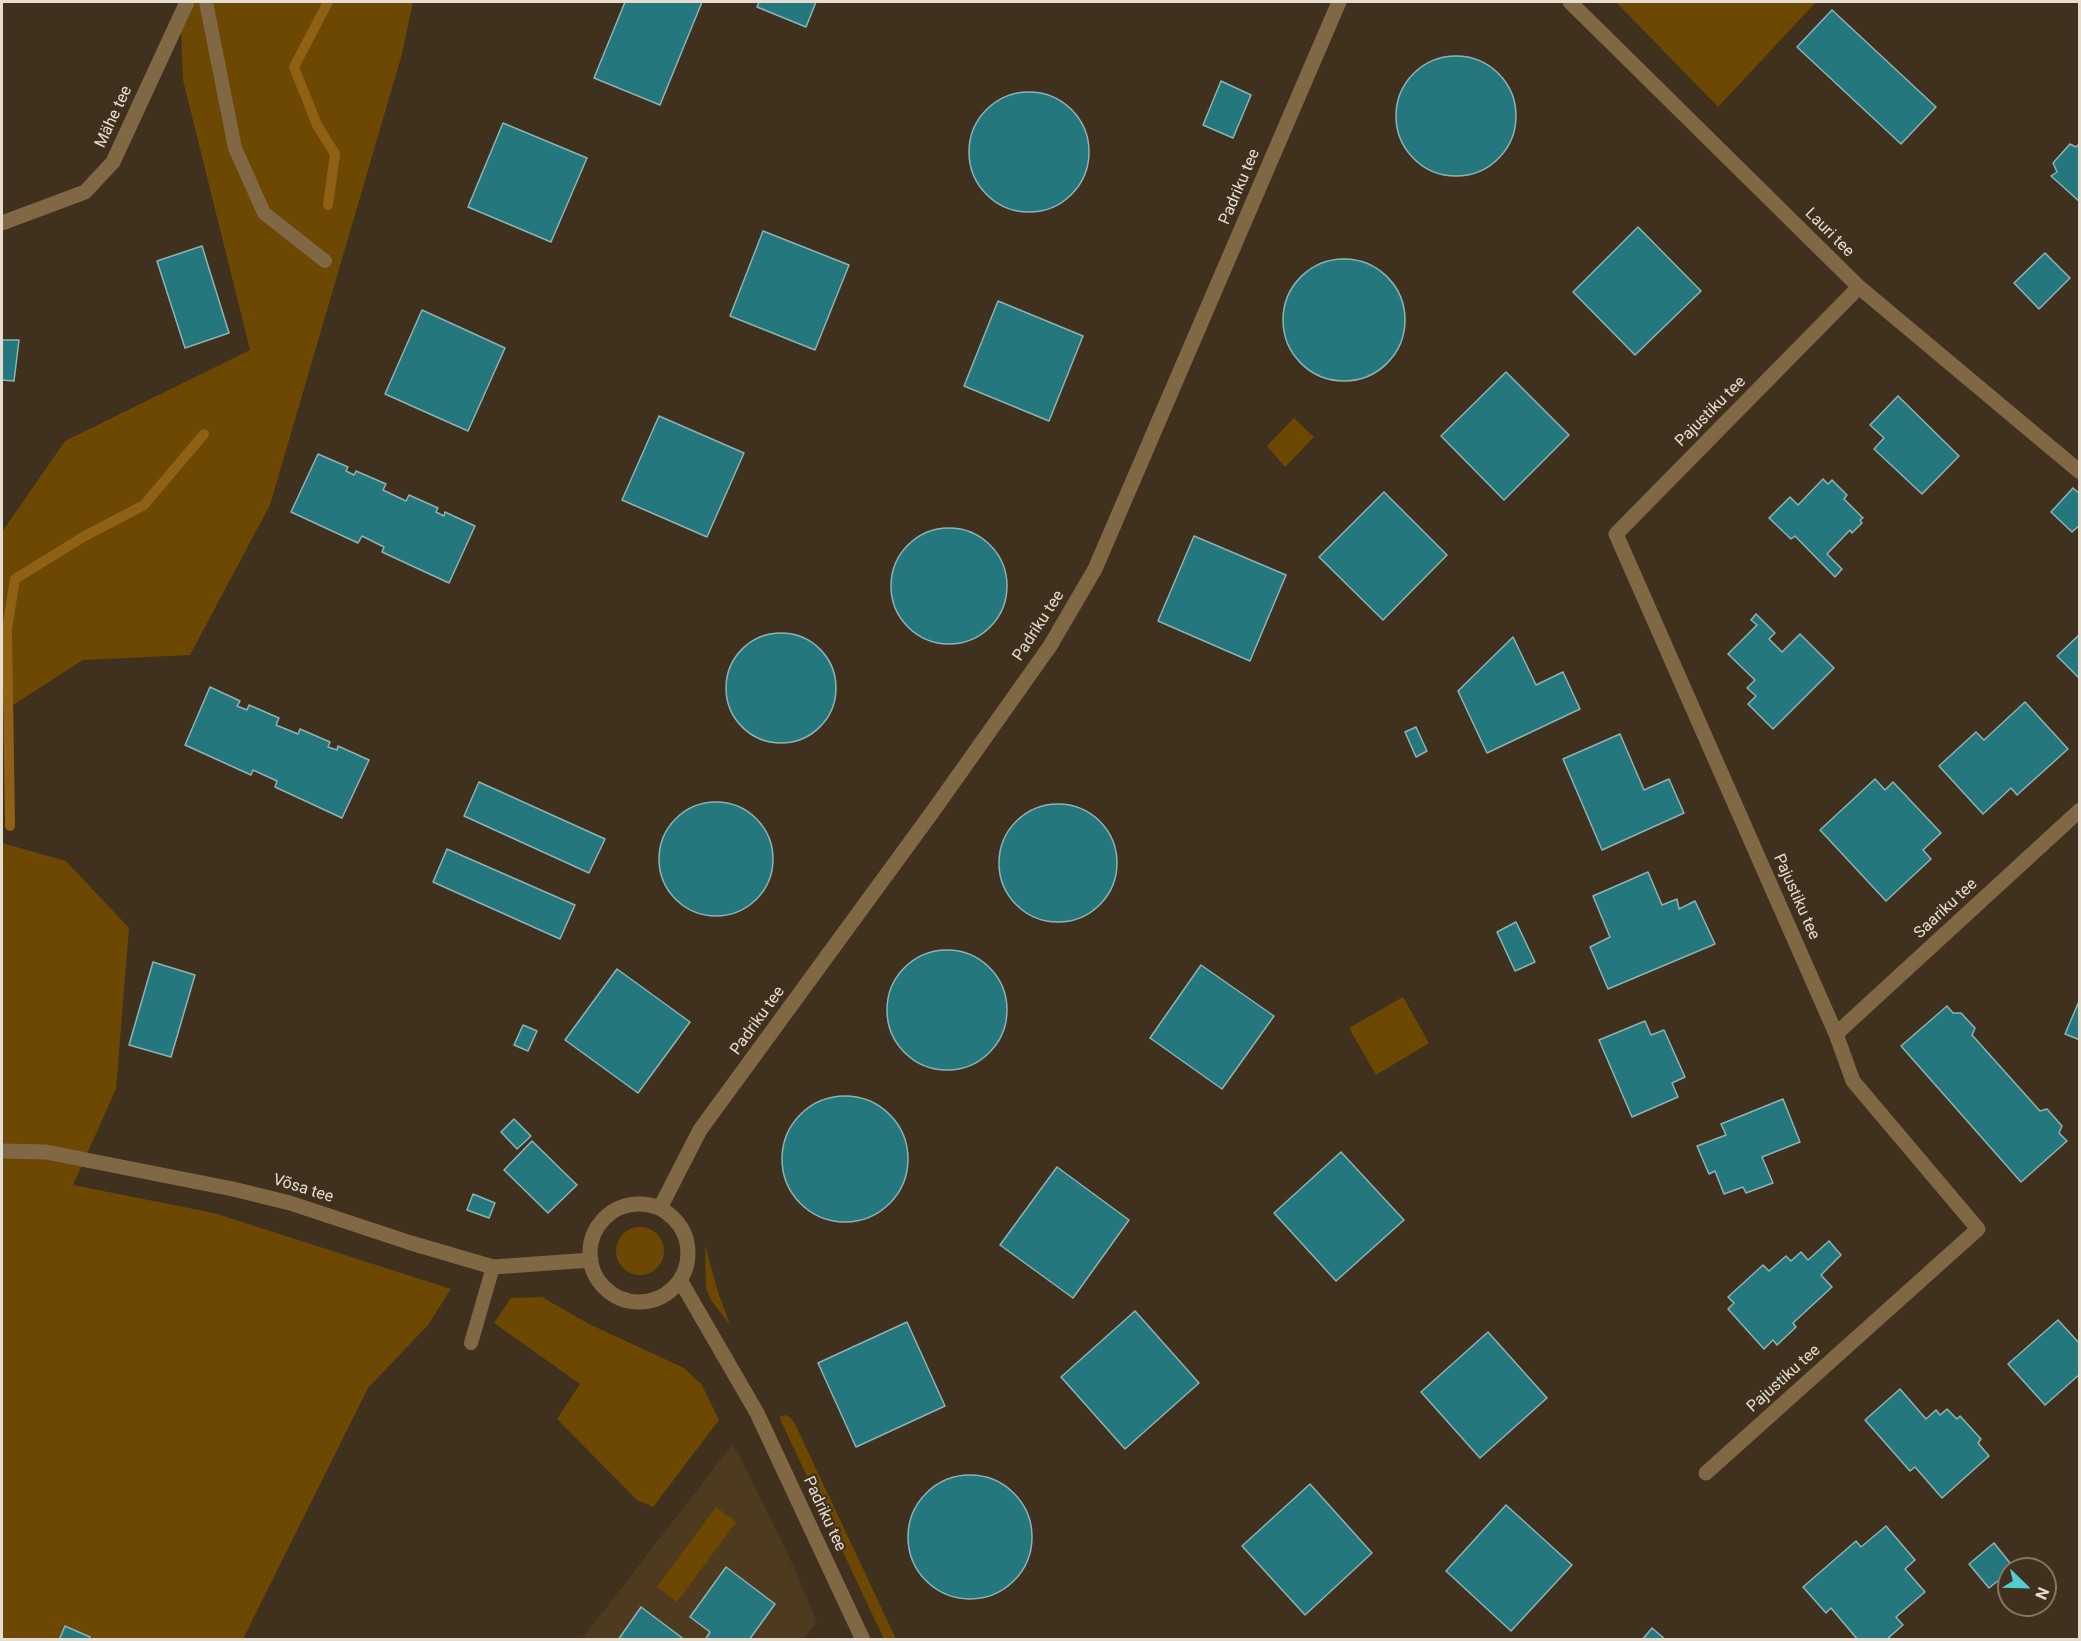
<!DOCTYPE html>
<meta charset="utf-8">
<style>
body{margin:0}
#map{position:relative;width:2081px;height:1641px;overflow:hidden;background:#3f311d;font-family:Roboto,sans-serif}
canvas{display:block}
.frame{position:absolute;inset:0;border:3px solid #e6ddd1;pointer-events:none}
.north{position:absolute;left:1997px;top:1557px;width:60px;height:60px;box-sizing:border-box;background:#3f311d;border:2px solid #827665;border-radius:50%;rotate:113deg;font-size:16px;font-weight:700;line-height:24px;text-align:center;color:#e6ddd1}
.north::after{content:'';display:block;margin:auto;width:21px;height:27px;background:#51ccd3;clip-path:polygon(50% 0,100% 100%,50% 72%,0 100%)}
</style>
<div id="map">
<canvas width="2081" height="1641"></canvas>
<div class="frame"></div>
<div class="north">N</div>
</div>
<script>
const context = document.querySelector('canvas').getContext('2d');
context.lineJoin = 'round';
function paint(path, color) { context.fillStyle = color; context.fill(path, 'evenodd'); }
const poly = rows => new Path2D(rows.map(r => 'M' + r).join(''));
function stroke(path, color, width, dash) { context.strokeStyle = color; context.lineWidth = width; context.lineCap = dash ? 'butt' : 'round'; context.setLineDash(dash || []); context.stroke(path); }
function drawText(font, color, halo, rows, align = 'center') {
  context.font = font + ' Roboto,sans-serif'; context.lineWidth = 4.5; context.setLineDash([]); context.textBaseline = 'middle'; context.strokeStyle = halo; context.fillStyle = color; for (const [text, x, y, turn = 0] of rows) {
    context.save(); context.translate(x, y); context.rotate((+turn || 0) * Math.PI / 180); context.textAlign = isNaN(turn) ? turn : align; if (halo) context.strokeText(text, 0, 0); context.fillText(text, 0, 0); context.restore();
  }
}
paint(poly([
 [732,1445,737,1451,788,1554,817,1622,804,1639,581,1640]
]), '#4d3a1f');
paint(poly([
 [180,2,413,2,402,54,270,505,190,655,83,660,2,712,2,532,65,441,250,350,183,80],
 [1616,2,1816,2,1718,107],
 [1294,418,1314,437,1285,467,1267,446],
 [2,843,66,861,129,928,116,1089,73,1185,214,1213,451,1289,428,1325,368,1388,243,1639,2,1639],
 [1403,997,1429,1043,1376,1075,1349,1028],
 '616 1251a24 24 0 1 1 48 0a24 24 0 1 1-48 0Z',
 [705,1245,718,1292,730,1325,710,1299,706,1288],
 [542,1297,589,1324,684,1368,702,1385,719,1420,653,1507,637,1500,557,1419,580,1384,494,1323,511,1298],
 [785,1415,791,1418,795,1424,896,1639,884,1639,779,1417],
 [716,1507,736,1522,677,1602,657,1587]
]), '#6c4803');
stroke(poly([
 [328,2,294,67,317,125,335,154,328,205],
 [10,826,7,629,15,579,83,537,144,505,204,434]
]), '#8e6115', 10);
const building = poly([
 [625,2,702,2,660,105,594,78,625,2],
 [759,2,816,2,806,27,757,7,759,2],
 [1832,10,1936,107,1901,144,1797,47,1832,10],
 '1396 116a60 60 0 1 1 120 0a60 60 0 1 1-120 0Z',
 [1221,81,1251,95,1233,138,1203,125,1221,81],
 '969 152a60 60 0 1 1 120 0a60 60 0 1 1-120 0Z',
 [503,123,587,158,551,242,468,207,503,123],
 [2080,143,2080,202,2051,176,2057,172,2053,163,2070,144,2076,147,2080,143],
 [1638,227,1701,291,1635,355,1573,292,1638,227],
 [763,231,849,265,815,350,730,316,763,231],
 [202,246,229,333,185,348,157,261,202,246],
 [2045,253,2070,278,2039,309,2014,283,2045,253],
 '1283 320a61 61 0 1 1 122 0a61 61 0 1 1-122 0Z',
 [998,301,1083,336,1049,421,964,386,998,301],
 [422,310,505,348,468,431,385,394,422,310],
 [2,340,19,340,14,381,2,380,2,340],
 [1506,372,1569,435,1504,500,1441,436,1506,372],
 [1898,396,1959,456,1922,494,1874,449,1884,438,1870,425,1898,396],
 [659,416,744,453,707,537,622,500,659,416],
 [318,454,348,467,346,471,354,475,356,471,386,484,383,490,406,501,409,495,438,508,436,512,444,516,445,512,475,526,449,583,382,552,384,547,362,536,358,543,291,512,318,454],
 [1823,479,1828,484,1832,480,1847,495,1844,499,1863,518,1860,520,1862,523,1852,533,1850,530,1827,554,1842,569,1835,577,1795,536,1791,539,1769,518,1790,497,1798,505,1823,479],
 [2073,488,2080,494,2080,525,2072,532,2051,512,2073,488],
 [1384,492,1447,555,1383,620,1319,557,1384,492],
 '891 586a58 58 0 1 1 116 0a58 58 0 1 1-116 0Z',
 [1194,536,1286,575,1250,661,1158,621,1194,536],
 [1756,614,1775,633,1769,639,1782,652,1800,634,1834,668,1773,729,1748,704,1756,696,1747,688,1755,680,1728,654,1757,625,1751,620,1756,614],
 '726 688a55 55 0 1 1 110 0a55 55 0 1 1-110 0Z',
 [2080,634,2080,679,2057,656,2080,634],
 [1513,637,1536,685,1563,672,1580,709,1487,753,1458,691,1513,637],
 [210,687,240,701,237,706,247,710,249,705,279,718,276,725,298,734,300,729,330,742,328,747,337,750,338,746,369,760,342,818,275,787,277,781,253,770,251,775,185,745,210,687],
 [2025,702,2068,749,2017,795,2011,788,1983,814,1939,766,1976,732,1984,740,2025,702],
 [1416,727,1427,751,1416,757,1405,732,1416,727],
 [1620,734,1644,790,1669,779,1684,813,1602,850,1563,759,1620,734],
 [1875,779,1885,790,1893,782,1941,833,1923,850,1931,859,1886,901,1820,830,1875,779],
 [479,782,605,839,589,873,464,816,479,782],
 '659 859a57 57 0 1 1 114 0a57 57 0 1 1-114 0Z',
 '999 863a59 59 0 1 1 118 0a59 59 0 1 1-118 0Z',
 [447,849,575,905,560,939,433,882,447,849],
 [1648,872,1662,905,1677,899,1679,909,1695,901,1715,944,1608,989,1590,947,1610,937,1593,896,1648,872],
 [1516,922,1535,962,1515,971,1497,932,1516,922],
 '887 1010a60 60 0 1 1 120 0a60 60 0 1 1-120 0Z',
 [153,962,195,975,171,1057,129,1045,153,962],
 [1201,965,1274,1016,1222,1089,1150,1038,1201,965],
 [617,969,690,1022,638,1093,565,1040,617,969],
 [2080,999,2080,1040,2065,1034,2080,999],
 [1947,1006,1953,1013,1961,1013,1975,1028,1972,1035,2040,1111,2047,1109,2062,1126,2059,1133,2067,1141,2021,1182,1901,1046,1947,1006],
 [1645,1021,1651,1035,1664,1030,1685,1077,1672,1083,1678,1097,1632,1117,1599,1040,1645,1021],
 [523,1025,537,1031,528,1051,514,1045,523,1025],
 '782 1159a63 63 0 1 1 126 0a63 63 0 1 1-126 0Z',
 [1783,1099,1800,1142,1762,1157,1773,1183,1746,1193,1743,1187,1724,1194,1715,1171,1709,1174,1697,1146,1726,1135,1721,1124,1783,1099],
 [514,1119,531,1136,517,1149,501,1132,514,1119],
 [532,1141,577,1185,548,1213,504,1170,532,1141],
 [1341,1152,1404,1220,1336,1281,1274,1213,1341,1152],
 [1057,1167,1129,1220,1073,1298,1000,1245,1057,1167],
 [473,1194,495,1203,489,1218,467,1210,473,1194],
 [1829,1241,1841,1255,1821,1275,1832,1287,1793,1323,1796,1327,1777,1345,1773,1340,1764,1349,1728,1309,1734,1303,1728,1297,1763,1265,1769,1271,1786,1256,1791,1261,1801,1252,1808,1260,1829,1241],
 [1135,1311,1199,1383,1125,1449,1061,1377,1135,1311],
 [2058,1320,2080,1344,2080,1374,2045,1405,2008,1364,2058,1320],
 [907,1322,945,1406,856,1447,818,1363,907,1322],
 [1488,1332,1547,1398,1480,1458,1421,1392,1488,1332],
 [1900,1389,1926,1419,1936,1410,1940,1415,1947,1409,1957,1419,1960,1416,1981,1439,1978,1443,1989,1456,1942,1498,1915,1467,1910,1471,1865,1420,1900,1389],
 '908 1537a62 62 0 1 1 124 0a62 62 0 1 1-124 0Z',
 [1310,1484,1372,1553,1305,1615,1242,1546,1310,1484],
 [1506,1505,1572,1565,1511,1631,1446,1571,1506,1505],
 [1886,1526,1915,1560,1905,1569,1925,1592,1896,1617,1903,1625,1886,1640,1858,1640,1831,1608,1826,1613,1803,1587,1856,1541,1861,1547,1886,1526],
 [1994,1543,2014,1568,1989,1588,1969,1564,1994,1543],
 [726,1567,775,1604,749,1640,705,1640,710,1632,690,1617,726,1567],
 [641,1607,685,1640,618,1640,641,1607],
 [65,1626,90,1637,89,1640,59,1640,65,1626],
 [1652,1628,1666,1640,1642,1640,1652,1628]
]);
paint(building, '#24777c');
stroke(building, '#8fb3b5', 1.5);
stroke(poly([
 [206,2,235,148,264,213,325,261],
 [471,1343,493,1267]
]), '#806845', 14);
stroke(poly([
 [1570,2,1859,287,2080,472],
 [2,223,85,192,113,162,187,2],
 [1836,1034,2080,810],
 [2,1151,46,1152,233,1189,290,1203,411,1243,493,1267,591,1260],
 '590 1253a49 49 0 1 1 98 0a49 49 0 1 1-98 0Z',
 [660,1208,700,1130,936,807,1050,646,1095,569,1339,2],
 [680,1280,757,1413,863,1640],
 [1706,1473,1978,1229,1853,1081,1836,1034,1616,534,1859,287]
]), '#806845', 15);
drawText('16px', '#e6ddd1', '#3f311d', [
 ["Mähe tee",114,117,-65],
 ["Padriku tee",1240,187,-67],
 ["Lauri tee",1829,233,45],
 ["Pajustiku tee",1711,412,-45],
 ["Padriku tee",1039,626,-57],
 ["Pajustiku tee",1796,897,66],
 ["Saariku tee",1946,909,-43],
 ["Padriku tee",758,1021,-54],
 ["Võsa tee",303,1189,17],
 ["Pajustiku tee",1784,1379,-42],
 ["Padriku tee",824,1514,65]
]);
</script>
